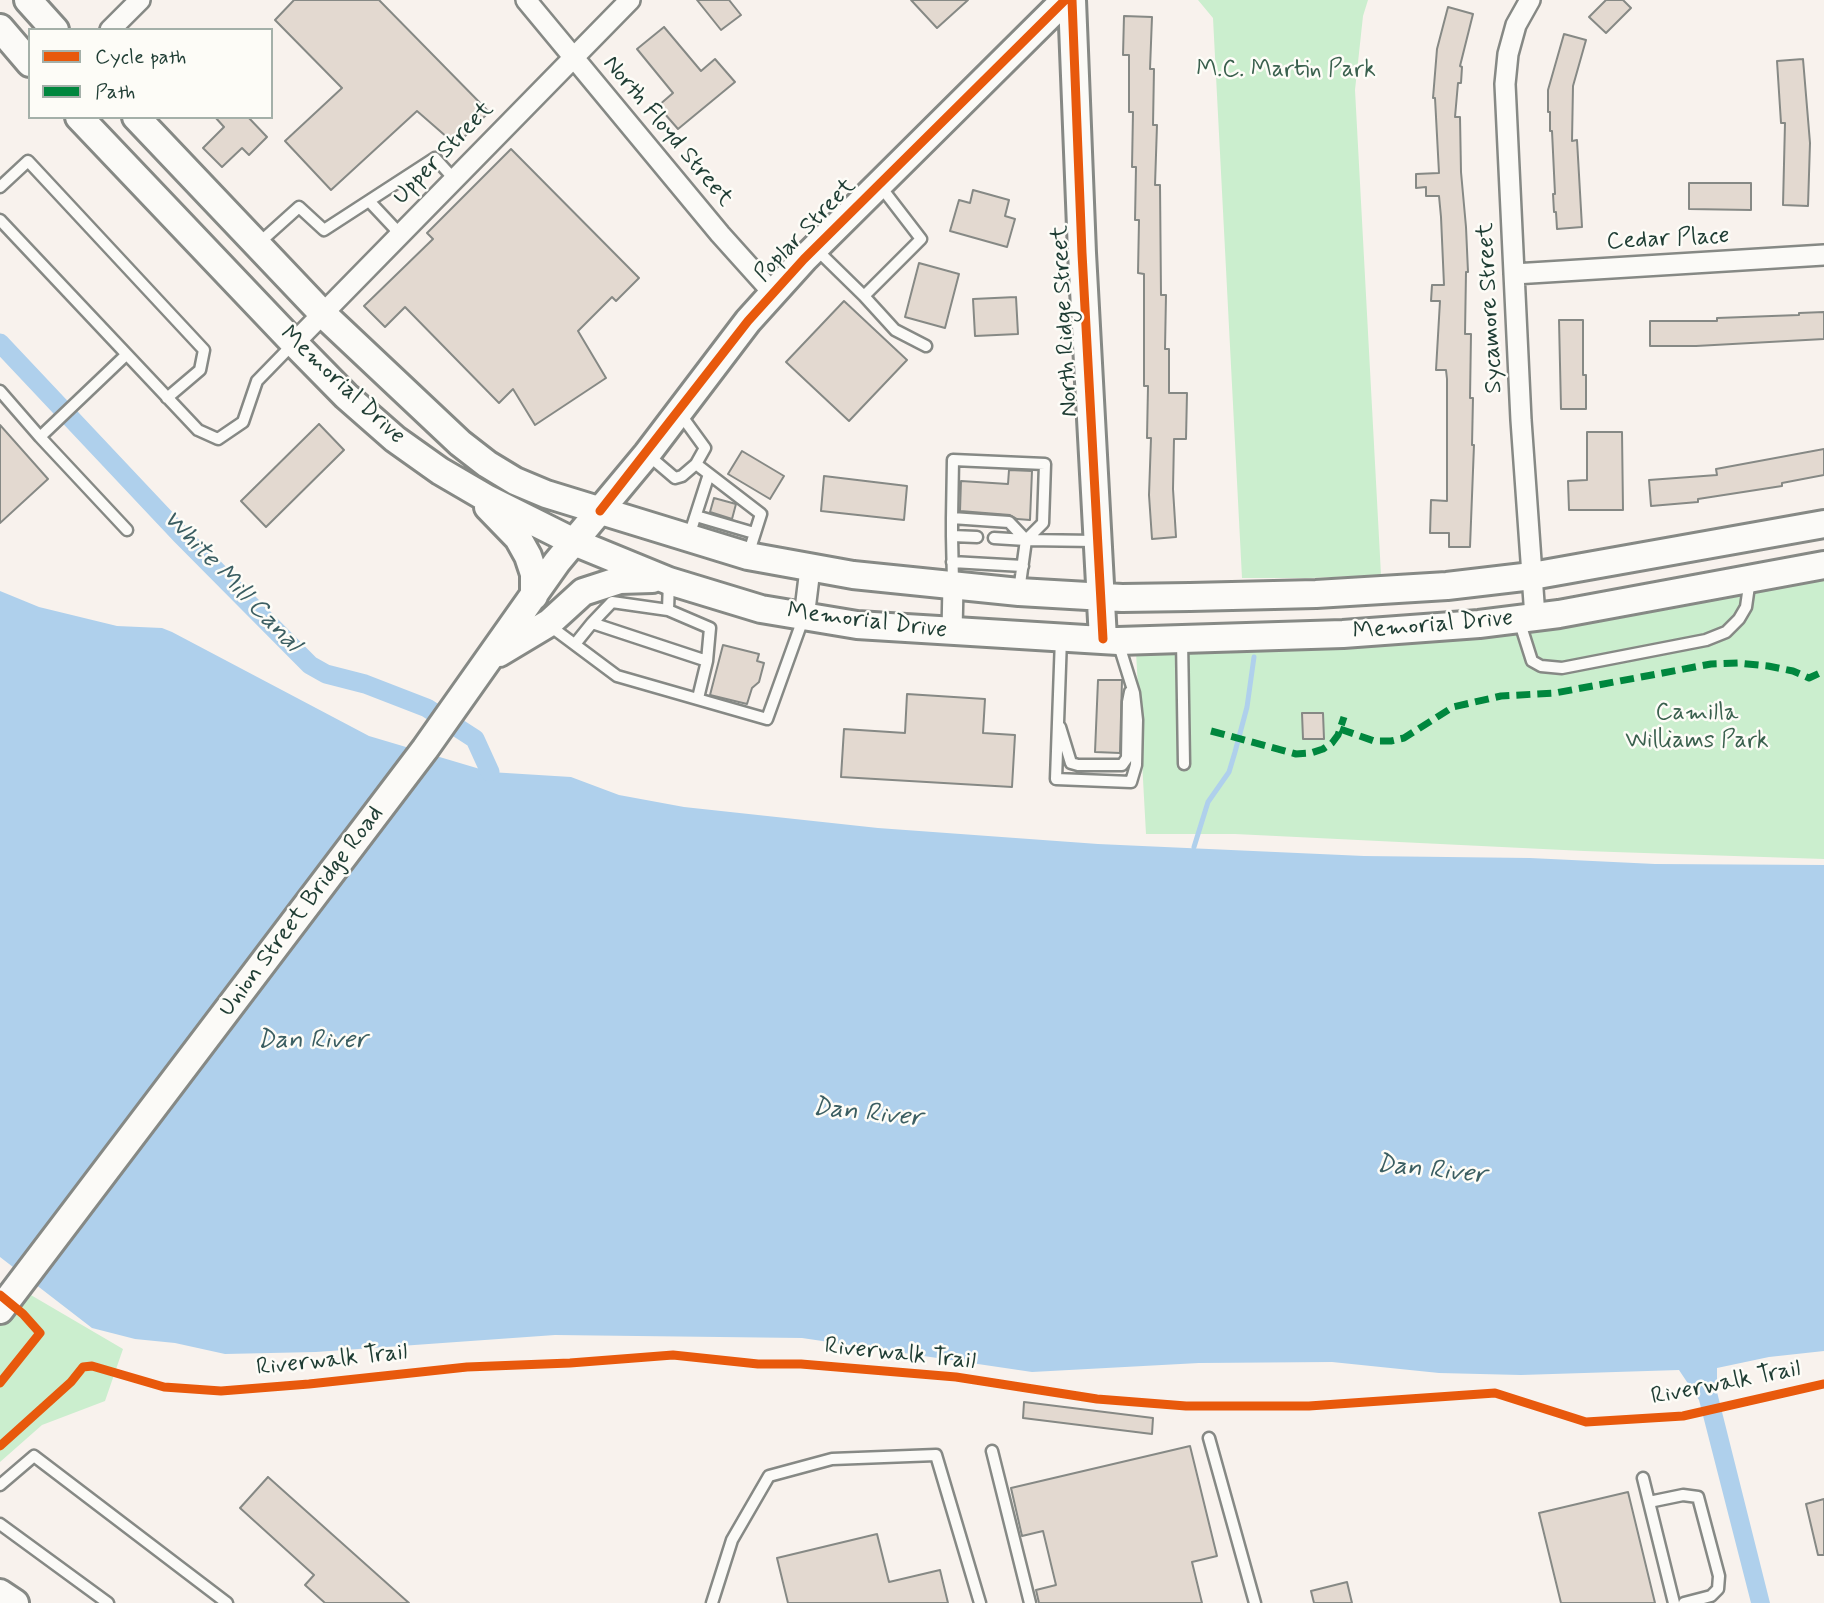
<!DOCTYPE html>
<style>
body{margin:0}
#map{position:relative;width:1824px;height:1603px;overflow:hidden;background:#f8f2ed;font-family:Mynerve,sans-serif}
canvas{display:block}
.legend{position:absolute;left:28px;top:28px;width:245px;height:91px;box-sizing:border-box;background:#fdfcf7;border:2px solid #a4b0a9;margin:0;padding:9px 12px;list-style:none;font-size:21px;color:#1f3d34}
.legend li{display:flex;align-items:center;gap:14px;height:35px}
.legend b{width:35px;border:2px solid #a4b0a9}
</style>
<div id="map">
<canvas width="1824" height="1603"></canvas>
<ul class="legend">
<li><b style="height:9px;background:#e8590c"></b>Cycle path</li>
<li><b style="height:9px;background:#00873e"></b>Path</li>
</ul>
</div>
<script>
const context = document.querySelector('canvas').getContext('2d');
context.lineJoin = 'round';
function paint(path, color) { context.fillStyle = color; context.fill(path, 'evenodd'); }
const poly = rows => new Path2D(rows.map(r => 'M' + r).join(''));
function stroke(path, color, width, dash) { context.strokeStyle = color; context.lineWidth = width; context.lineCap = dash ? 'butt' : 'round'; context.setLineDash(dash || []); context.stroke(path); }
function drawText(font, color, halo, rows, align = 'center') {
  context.font = font + ' Mynerve,sans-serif'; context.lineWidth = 5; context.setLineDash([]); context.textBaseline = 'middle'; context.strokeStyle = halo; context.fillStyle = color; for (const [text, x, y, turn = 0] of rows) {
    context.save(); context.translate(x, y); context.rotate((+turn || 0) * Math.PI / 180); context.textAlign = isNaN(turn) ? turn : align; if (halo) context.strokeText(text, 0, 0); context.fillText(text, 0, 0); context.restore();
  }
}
paint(poly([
 [1198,0,1368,0,1363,16,1355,90,1381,575,1311,578,1242,578,1213,18],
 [1824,577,1824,859,1584,851,1235,834,1146,834,1136,652,1398,643,1541,628],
 [24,1291,123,1349,105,1401,42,1425,0,1462,0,1326]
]), '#cbeece');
paint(poly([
 [0,591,39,607,117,626,162,628,172,632,369,736,490,772,571,777,619,795,684,807,878,828,1098,844,1364,856,1530,858,1655,864,1824,865,1824,1351,1769,1357,1717,1368,1717,1392,1770,1603,1751,1603,1699,1400,1679,1370,1521,1375,1439,1373,1332,1362,1199,1363,1032,1372,802,1338,555,1335,316,1352,225,1354,175,1343,135,1339,92,1328,0,1257]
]), '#afd0ec');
stroke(poly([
 [1194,847,1208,802,1229,772,1235,752,1247,707,1254,657]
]), '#afd0ec', 5);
stroke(poly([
 [0,343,180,534,310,665,326,674,365,684,427,708,475,739,490,772]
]), '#afd0ec', 19);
const building = poly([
 [294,0,379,0,489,112,456,145,417,111,331,190,285,141,342,88,275,20,294,0],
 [697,0,729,0,741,15,721,30,697,0],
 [911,0,968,0,937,28,911,0],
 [1606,0,1623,0,1631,8,1606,33,1589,17,1606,0],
 [1448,7,1473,14,1460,66,1462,67,1461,83,1458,83,1455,117,1460,117,1461,172,1466,227,1468,272,1466,272,1465,334,1471,334,1470,398,1473,398,1472,445,1474,445,1470,547,1449,547,1449,533,1430,533,1431,500,1447,501,1447,379,1446,370,1436,370,1440,301,1431,301,1432,285,1444,285,1441,217,1439,196,1426,196,1426,187,1416,188,1416,174,1439,173,1435,98,1433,98,1437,49,1448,7],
 [1124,16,1152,17,1150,69,1154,69,1153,125,1157,125,1155,185,1160,185,1161,295,1166,295,1165,349,1169,349,1169,393,1187,393,1186,439,1174,439,1173,489,1176,537,1152,539,1149,495,1151,438,1147,438,1148,386,1144,386,1144,274,1138,273,1139,220,1135,220,1136,167,1132,167,1133,112,1129,112,1129,55,1123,55,1124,16],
 [664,27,701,71,715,59,735,82,678,129,658,106,673,93,637,49,664,27],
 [1564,34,1586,40,1573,86,1572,141,1577,140,1582,227,1557,229,1556,212,1554,212,1553,194,1555,194,1552,131,1550,131,1550,112,1548,112,1548,90,1564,34],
 [1803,59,1810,143,1808,206,1783,205,1785,123,1781,123,1777,61,1803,59],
 [215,117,248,117,267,137,249,155,242,148,222,167,203,148,224,127,215,117],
 [511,149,639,278,616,301,612,297,578,331,606,378,535,425,513,389,499,403,405,307,385,327,364,306,433,239,427,233,511,149],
 [1689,183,1751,183,1751,210,1689,209,1689,183],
 [973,190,1009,200,1005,216,1015,219,1007,247,950,231,959,200,970,203,973,190],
 [919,263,959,274,945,328,905,317,919,263],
 [1016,297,1018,334,975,336,973,299,1016,297],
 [844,301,907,360,849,421,786,362,844,301],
 [1824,312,1824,339,1696,346,1650,346,1650,321,1717,321,1717,318,1799,315,1799,313,1824,312],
 [1559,320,1583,320,1583,375,1586,375,1586,409,1561,409,1559,320],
 [319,424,344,450,266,527,241,501,319,424],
 [0,425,48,479,0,523,0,425],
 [1587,432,1622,432,1623,510,1569,510,1568,481,1587,480,1587,432],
 [1824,449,1824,475,1782,483,1782,486,1698,499,1698,502,1651,506,1649,480,1717,475,1716,469,1824,449],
 [742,451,784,476,770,499,728,474,742,451],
 [1009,470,1032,471,1030,520,1017,519,1010,515,960,511,961,481,1008,484,1009,470],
 [824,476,907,486,904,520,821,511,824,476],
 [714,498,736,504,732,519,710,512,714,498],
 [723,645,759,654,757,661,764,663,759,682,752,688,747,704,710,695,723,645],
 [1098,680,1122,680,1120,753,1095,752,1098,680],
 [907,694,985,699,983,733,1015,735,1012,787,841,777,844,729,905,733,907,694],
 [1302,713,1323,713,1324,739,1303,739,1302,713],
 [1024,1402,1153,1418,1152,1434,1023,1418,1024,1402],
 [1190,1446,1217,1556,1192,1562,1202,1603,1039,1603,1036,1590,1056,1585,1043,1531,1022,1536,1011,1488,1190,1446],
 [268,1477,409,1603,325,1603,305,1585,314,1575,240,1508,268,1477],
 [1628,1492,1655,1603,1561,1603,1539,1513,1628,1492],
 [1824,1499,1824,1555,1818,1555,1806,1504,1824,1499],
 [877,1534,889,1582,940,1570,948,1603,788,1603,777,1558,877,1534],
 [1347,1582,1352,1603,1314,1603,1311,1591,1347,1582]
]);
paint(building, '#e3d9d0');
stroke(building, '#868985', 2);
const lane = poly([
 [0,187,28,161,204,350,200,370,167,398],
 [369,201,400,234],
 [0,220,198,430,218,439,243,422,257,381,293,344],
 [259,243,299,207,324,230,435,158,454,179],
 [817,250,864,296,921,239,881,187],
 [864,296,895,330,926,346],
 [126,355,40,437,127,530],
 [0,391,40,437],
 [681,415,705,448,696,464],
 [648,455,675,478,682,476,696,464,761,514,748,555],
 [696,516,754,533],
 [952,518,953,460,1045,464,1043,523,1026,540],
 [689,536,709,474],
 [952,536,952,518,1009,522,1026,540,1096,541],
 [994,538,1026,540,1019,591],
 [952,562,1023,566],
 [669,581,668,610,710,628,707,661],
 [953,583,952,536,977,537],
 [1519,620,1532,661,1541,666,1562,668,1706,640,1726,632,1739,619,1746,607,1750,579],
 [592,623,612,602,668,610],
 [550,626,617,676,767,719,803,619],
 [1061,638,1056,779,1131,782,1136,765,1137,720,1134,693,1118,642],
 [1182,639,1184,764],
 [575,644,592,623,707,661,698,698],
 [1060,727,1071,763,1078,765,1122,765,1127,758,1128,702,1130,692],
 [1209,1438,1255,1603],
 [992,1451,1030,1603],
 [1643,1478,1674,1603],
 [0,1485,34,1456,227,1603],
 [1649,1502,1683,1495,1698,1497,1719,1576,1718,1589,1711,1596,1684,1603],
 [0,1524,108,1603],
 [712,1603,732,1540,769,1476,832,1459,936,1455,980,1603]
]);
const street = poly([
 [526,0,720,234,773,293],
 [1530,0,1516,25,1508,54,1505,84,1521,420,1535,617],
 [110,30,140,0],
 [1514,274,1824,255],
 [294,343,630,0],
 [804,618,810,569],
 [952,632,953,585]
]);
const secondary = poly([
 [28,0,55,30],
 [1072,0,1082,253,1103,639],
 [0,28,30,63],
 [79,117,294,343,346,396,395,439,440,471,488,499,574,542,669,581,761,609,857,625,1118,641,1343,634,1479,624,1559,614,1824,565],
 [136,117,323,314,460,443,487,464,515,481,546,494,748,556,853,575,1019,592,1122,598,1190,597,1316,594,1447,586,1532,576,1824,524],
 [488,507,518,538,528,556,534,574,534,596],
 [499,653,549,623,583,592,620,580,652,579],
 [0,1310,425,749,557,562,647,454,748,321,804,259,1065,0],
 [0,1593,15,1603]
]);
stroke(lane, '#868985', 15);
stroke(street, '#868985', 24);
stroke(secondary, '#868985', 32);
stroke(lane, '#fbfaf7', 10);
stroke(street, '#fbfaf7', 19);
stroke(secondary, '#fbfaf7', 26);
stroke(poly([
 [1340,729,1374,741,1391,741,1404,738,1453,707,1501,696,1555,693,1711,664,1738,663,1768,666,1793,671,1809,678,1824,671],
 [1211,731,1296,754,1311,753,1323,749,1332,743,1338,735,1344,717]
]), '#00873e', 7, [14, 7]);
stroke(poly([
 [1072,0,1082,253,1103,639],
 [600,511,748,321,804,259,1065,0],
 [0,1295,23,1314,40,1333,0,1383],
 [0,1446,71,1382,83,1367,92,1366,164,1387,221,1391,309,1384,467,1367,570,1363,673,1355,758,1364,801,1364,956,1377,1097,1399,1186,1406,1309,1406,1495,1393,1586,1422,1683,1416,1824,1384]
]), '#e8590c', 9);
drawText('24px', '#3a604e', '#fdfcf7', [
 ["M.C. Martin Park",1286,71],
 ["Camilla",1697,714],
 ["Williams Park",1697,742]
]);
drawText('24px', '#1f3d34', '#fdfcf7', [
 ["North Floyd Street",667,132,50],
 ["Upper Street",444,154,-46],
 ["Poplar Street",806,231,-46],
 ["Cedar Place",1668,240,-3],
 ["Sycamore Street",1491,308,-93],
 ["North Ridge Street",1066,321,-93],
 ["Memorial Drive",342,386,43],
 ["Memorial Drive",867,622,7],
 ["Memorial Drive",1433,626,-5],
 ["Union Street Bridge Road",302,912,-53],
 ["Riverwalk Trail",900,1355,6],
 ["Riverwalk Trail",332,1361,-6],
 ["Riverwalk Trail",1726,1384,-11]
]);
drawText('italic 26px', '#3b5e62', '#fdfcf7', [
 ["White Mill Canal",231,582,46],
 ["Dan River",312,1042],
 ["Dan River",867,1114,6],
 ["Dan River",1431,1171,6]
]);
</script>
